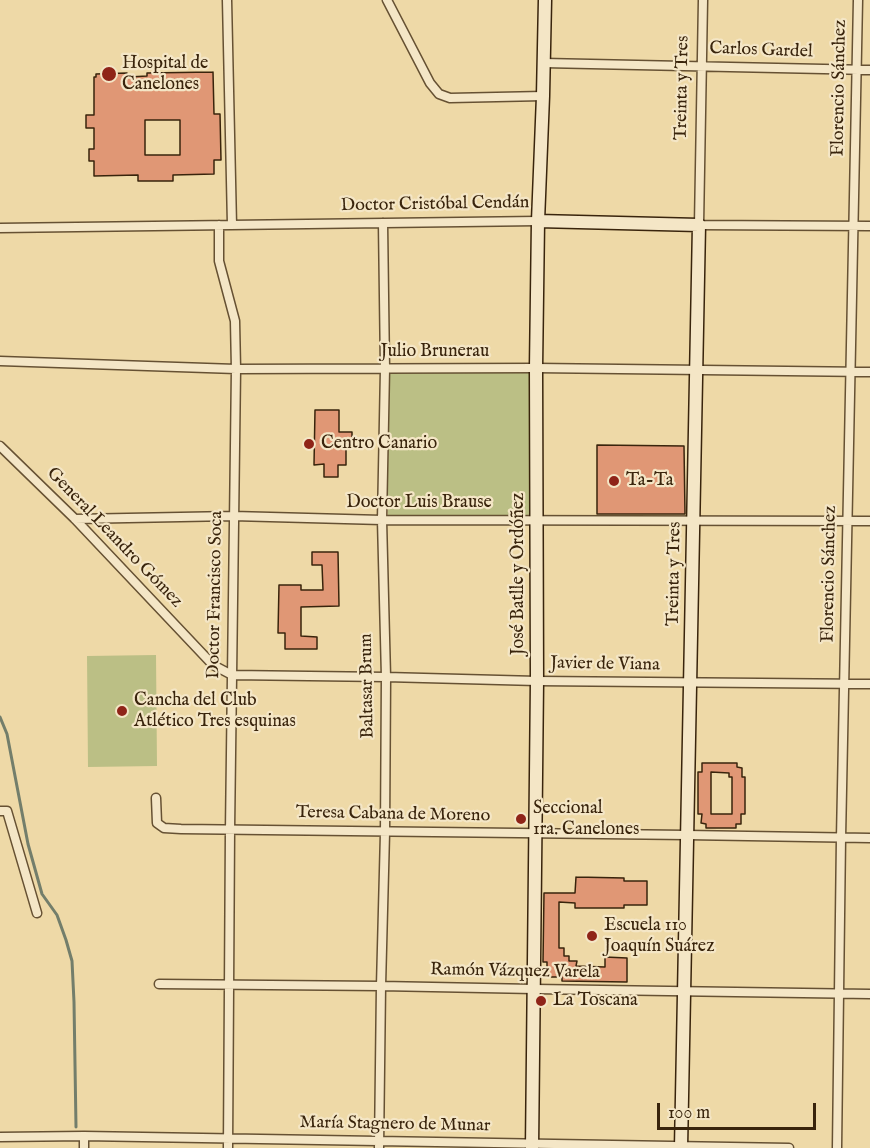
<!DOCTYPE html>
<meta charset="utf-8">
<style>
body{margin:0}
#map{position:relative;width:870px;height:1148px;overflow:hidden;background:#eed9a7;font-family:"IM FELL English",serif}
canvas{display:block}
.scale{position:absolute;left:657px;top:1103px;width:159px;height:27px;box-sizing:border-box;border:3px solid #39240c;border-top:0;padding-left:8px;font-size:18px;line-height:21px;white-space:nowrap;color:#39240c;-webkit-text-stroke:4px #f4e6c6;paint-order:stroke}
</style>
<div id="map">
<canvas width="870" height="1148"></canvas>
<div class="scale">100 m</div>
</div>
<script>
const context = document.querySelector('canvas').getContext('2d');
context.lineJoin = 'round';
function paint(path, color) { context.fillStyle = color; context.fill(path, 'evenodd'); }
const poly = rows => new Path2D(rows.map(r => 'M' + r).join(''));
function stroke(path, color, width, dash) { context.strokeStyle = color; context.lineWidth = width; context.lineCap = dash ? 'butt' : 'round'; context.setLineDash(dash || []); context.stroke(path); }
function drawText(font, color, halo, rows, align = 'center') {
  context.font = font + ' "IM FELL English",serif'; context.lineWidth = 4.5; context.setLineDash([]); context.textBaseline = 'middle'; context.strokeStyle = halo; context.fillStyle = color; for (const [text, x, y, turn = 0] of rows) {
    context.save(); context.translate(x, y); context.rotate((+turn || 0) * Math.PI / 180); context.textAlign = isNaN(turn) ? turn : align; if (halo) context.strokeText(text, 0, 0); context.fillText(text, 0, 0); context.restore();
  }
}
paint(poly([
 [388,371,531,372,531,516,388,516],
 [156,655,157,766,88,767,87,656]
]), '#bbbf85');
stroke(poly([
 [0,717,7,734,28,844,42,894,57,915,66,940,72,961,74,1002,76,1127]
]), '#737e6b', 3);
const building = poly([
 [213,72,214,114,220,114,221,160,214,160,214,174,173,175,173,181,138,181,138,175,94,176,94,161,89,161,89,149,94,149,94,128,86,128,86,115,94,115,94,77,96,77,96,74,127,73,127,76,129,77,147,76,147,73,213,72],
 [145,120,180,120,180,155,145,155,145,120],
 [315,410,339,410,339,432,352,432,352,447,346,447,346,465,338,465,338,477,324,477,324,464,314,465,315,410],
 [597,445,684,446,685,514,597,514,597,445],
 [312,552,338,552,339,606,301,607,301,636,317,637,317,649,285,649,285,633,278,633,279,585,301,585,301,590,323,590,322,565,312,565,312,552],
 [702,763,737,763,737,767,742,768,742,777,745,777,745,814,741,814,741,824,736,824,736,828,706,828,706,824,701,823,702,814,698,814,698,772,702,772,702,763],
 [711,772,729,773,729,777,732,777,732,814,711,814,711,772],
 [576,877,624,878,624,881,647,881,647,905,624,905,624,908,575,908,575,903,559,902,559,948,564,948,564,956,569,956,569,961,577,961,576,966,605,967,605,957,627,958,627,982,562,981,562,977,547,977,547,962,543,962,544,893,575,893,576,877]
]);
paint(building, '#e09775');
stroke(building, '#39240c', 1.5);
const street = poly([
 [227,0,232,225],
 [387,0,430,83,439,94,450,98,543,96],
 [703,0,699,225,870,226],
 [544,63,870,70],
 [219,225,219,261,235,321,236,369,230,830,228,1148],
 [0,228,538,221],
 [0,361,236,369,536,368,870,372],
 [0,446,75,519,213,665,232,675,386,677,537,681,870,684],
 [75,519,233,516,382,520,870,521],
 [156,798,157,823,164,828,181,829,687,835,870,838],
 [0,811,7,811,37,913],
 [159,984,381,986,534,989,870,994],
 [0,1137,84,1136,789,1148],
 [84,1148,84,1136],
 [379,1148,381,986,385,833,386,677,382,520,385,369,383,223],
 [837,1148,841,838,858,0]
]);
const secondary = poly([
 [538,221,699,225,681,1148],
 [532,1148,537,681,536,368,538,221,543,96,545,0]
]);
stroke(street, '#665133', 11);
stroke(secondary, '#39240c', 15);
stroke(street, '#f4e6c6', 8);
stroke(secondary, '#f4e6c6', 12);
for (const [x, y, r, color] of [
 [109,74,8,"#8f2418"],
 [309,444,6,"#8f2418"],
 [614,481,6,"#8f2418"],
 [122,711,6,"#8f2418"],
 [521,819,6,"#8f2418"],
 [592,936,6,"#8f2418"],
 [541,1001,6,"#8f2418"]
]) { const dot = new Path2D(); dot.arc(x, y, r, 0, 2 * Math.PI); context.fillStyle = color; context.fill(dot); stroke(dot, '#f4e6c6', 2); }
drawText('18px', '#39240c', '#f4e6c6', [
 ["Carlos Gardel",761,51,2],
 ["Treinta y Tres",683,88,-89],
 ["Florencio Sánchez",840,88,-89],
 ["Doctor Cristóbal Cendán",435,205,-1],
 ["Julio Brunerau",435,352],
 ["Doctor Luis Brause",419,503],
 ["General Leandro Gómez",114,538,46],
 ["José Batlle y Ordóñez",519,574,-90],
 ["Treinta y Tres",675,574,-89],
 ["Florencio Sánchez",830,574,-89],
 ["Doctor Francisco Soca",216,595,-89],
 ["Javier de Viana",605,665,1],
 ["Baltasar Brum",368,686,-91],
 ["Teresa Cabana de Moreno",393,815,1],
 ["Ramón Vázquez Varela",515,972,1],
 ["María Stagnero de Munar",395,1125,1]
]);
drawText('18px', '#39240c', '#f4e6c6', [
 ["Hospital de",122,64],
 ["Canelones",122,85],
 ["Centro Canario",321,444],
 ["Ta-Ta",626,481],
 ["Cancha del Club",134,701],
 ["Atlético Tres esquinas",134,722],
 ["Seccional",533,809],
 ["1ra. Canelones",533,830],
 ["Escuela 110",604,926],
 ["Joaquín Suárez",604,947],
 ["La Toscana",553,1001]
], 'left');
</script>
